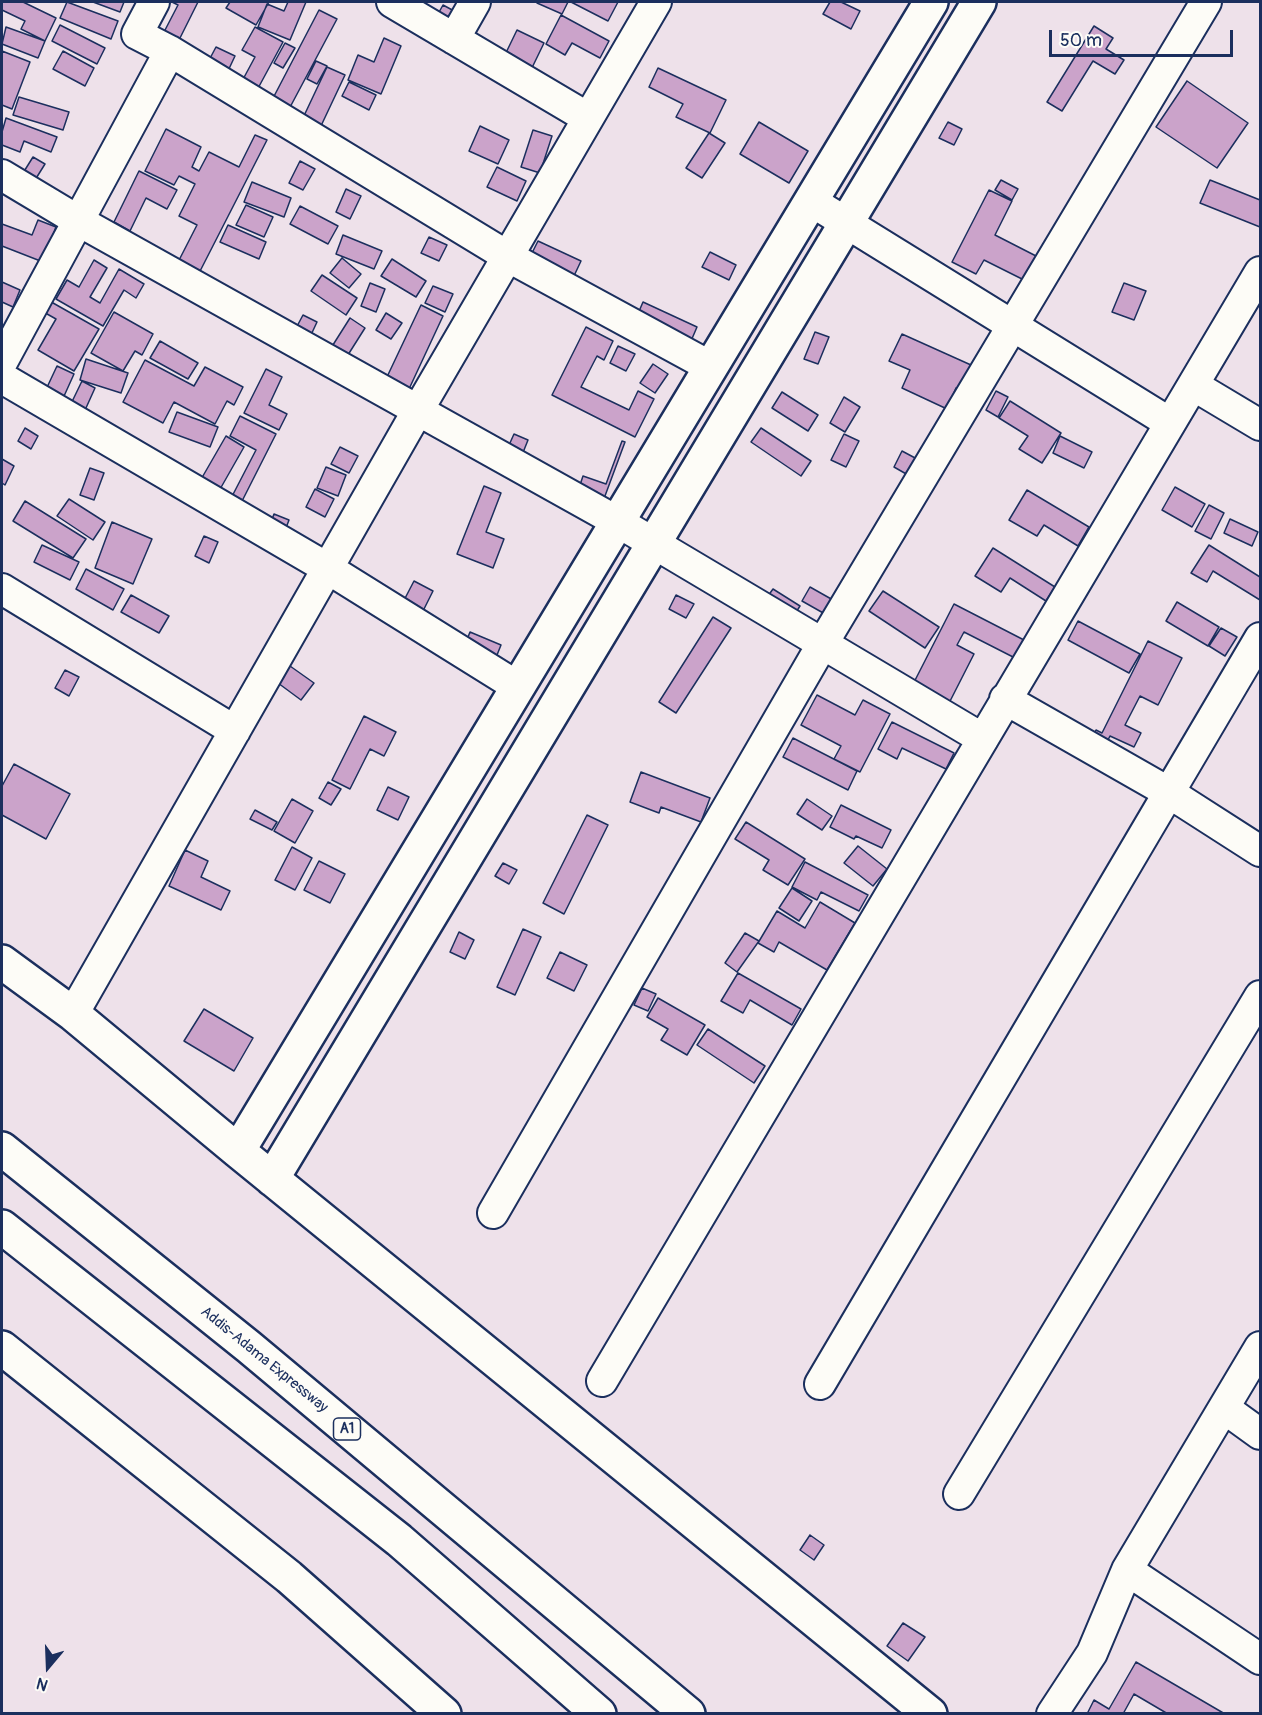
<!DOCTYPE html>
<style>
body{margin:0}
#map{position:relative;width:1262px;height:1715px;overflow:hidden;background:#eee1ea;font-family:Pangolin,sans-serif}
canvas{display:block}
.frame{position:absolute;inset:0;border:3px solid #1b2f5e;pointer-events:none}
.north{position:absolute;left:18px;top:1637px;width:60px;height:60px;-webkit-text-stroke:4px #fdfcf7;paint-order:stroke;rotate:199deg;font-size:16px;font-weight:700;line-height:24px;text-align:center;color:#1b2f5e}
.north::after{content:'';display:block;margin:auto;width:21px;height:27px;background:#1b2f5e;clip-path:polygon(50% 0,100% 100%,50% 72%,0 100%)}
.scale{position:absolute;left:1049px;top:30px;width:184px;height:27px;box-sizing:border-box;border:3px solid #1b2f5e;border-top:0;padding-left:8px;font-size:18px;line-height:21px;white-space:nowrap;color:#1b2f5e;-webkit-text-stroke:4px #fdfcf7;paint-order:stroke}
</style>
<div id="map">
<canvas width="1262" height="1715"></canvas>
<div class="frame"></div>
<div class="north">N</div>
<div class="scale">50 m</div>
</div>
<script>
const context = document.querySelector('canvas').getContext('2d');
context.lineJoin = 'round';
function paint(path, color) { context.fillStyle = color; context.fill(path, 'evenodd'); }
const poly = rows => new Path2D(rows.map(r => 'M' + r).join(''));
function stroke(path, color, width, dash) { context.strokeStyle = color; context.lineWidth = width; context.lineCap = dash ? 'butt' : 'round'; context.setLineDash(dash || []); context.stroke(path); }
function drawText(font, color, halo, rows, align = 'center') {
  context.font = font + ' Pangolin,sans-serif'; context.lineWidth = 6; context.setLineDash([]); context.textBaseline = 'middle'; context.strokeStyle = halo; context.fillStyle = color; for (const [text, x, y, turn = 0] of rows) {
    context.save(); context.translate(x, y); context.rotate((+turn || 0) * Math.PI / 180); context.textAlign = isNaN(turn) ? turn : align; if (halo) context.strokeText(text, 0, 0); context.fillText(text, 0, 0); context.restore();
  }
}
const building = poly([
 [2,2,23,2,56,18,45,41,21,29,25,21,2,10,2,2],
 [67,2,118,21,111,39,60,18,67,2],
 [93,2,124,2,120,12,93,2],
 [172,2,198,2,179,40,164,32,178,5,172,2],
 [230,2,269,2,256,25,226,8,230,2],
 [288,2,306,2,290,40,258,27,267,4,284,11,288,2],
 [538,2,568,2,562,14,537,3,538,2],
 [571,2,618,2,608,21,571,2],
 [830,2,841,2,860,11,851,29,823,14,830,2],
 [443,5,456,12,447,30,433,23,443,5],
 [319,10,337,19,288,111,271,102,319,10],
 [561,15,609,41,600,58,572,43,565,55,546,44,561,15],
 [60,25,105,48,97,64,52,41,60,25],
 [1094,26,1113,38,1106,49,1124,60,1115,74,1093,61,1062,111,1047,102,1094,26],
 [6,27,45,41,38,58,2,44,6,27],
 [255,27,283,42,256,92,241,83,255,57,242,50,255,27],
 [517,30,544,43,528,76,501,63,517,30],
 [384,38,401,46,381,94,348,80,358,55,374,62,384,38],
 [285,43,295,48,283,68,274,63,285,43],
 [216,47,235,56,227,73,207,64,216,47],
 [2,51,30,62,12,109,2,105,2,51],
 [63,51,94,68,85,86,53,69,63,51],
 [316,61,327,66,317,84,307,79,316,61],
 [327,67,345,75,320,128,302,120,327,67],
 [658,68,726,100,710,133,676,117,683,104,649,87,658,68],
 [1187,81,1248,123,1217,168,1156,127,1187,81],
 [349,82,376,95,369,110,342,96,349,82],
 [19,97,69,112,63,130,13,115,19,97],
 [6,118,57,137,51,152,24,141,20,152,2,145,2,132,6,118],
 [759,122,808,151,789,183,740,154,759,122],
 [948,122,962,129,954,145,939,138,948,122],
 [480,126,509,140,498,164,469,151,480,126],
 [166,129,201,147,192,167,199,171,209,152,239,167,255,135,267,140,196,279,175,268,197,225,179,216,195,184,179,176,174,185,145,171,166,129],
 [533,130,552,136,540,173,521,167,533,130],
 [709,133,725,143,702,178,686,168,709,133],
 [33,157,45,164,35,180,23,173,33,157],
 [300,161,315,169,303,190,289,183,300,161],
 [497,167,526,181,517,201,487,187,497,167],
 [139,171,177,190,167,209,146,198,130,231,114,222,139,171],
 [1001,180,1018,189,1012,200,995,190,1001,180],
 [1210,180,1260,200,1260,227,1200,203,1210,180],
 [252,182,291,198,284,217,244,202,252,182],
 [346,189,361,196,350,219,336,212,346,189],
 [989,190,1012,201,995,235,1038,257,1026,281,984,260,976,274,952,262,989,190],
 [246,205,273,217,264,237,236,225,246,205],
 [300,206,338,226,328,244,290,224,300,206],
 [38,220,56,227,43,262,2,246,2,224,32,235,38,220],
 [228,225,266,242,259,259,220,242,228,225],
 [343,235,382,251,374,269,336,254,343,235],
 [429,237,447,245,439,261,421,253,429,237],
 [538,241,581,261,573,278,530,257,538,241],
 [710,252,736,265,729,280,702,267,710,252],
 [342,258,361,274,349,288,330,273,342,258],
 [392,259,426,281,416,297,381,276,392,259],
 [94,260,107,268,90,297,100,303,119,269,144,284,136,298,124,290,103,326,56,299,67,280,79,287,94,260],
 [322,275,357,298,346,315,311,291,322,275],
 [2,282,20,290,13,307,2,302,2,282],
 [370,283,385,289,376,312,361,306,370,283],
 [1124,283,1146,291,1134,320,1112,312,1124,283],
 [433,286,453,294,445,312,425,303,433,286],
 [46,299,99,329,74,371,38,350,56,319,40,310,46,299],
 [643,302,697,327,691,341,637,316,643,302],
 [421,305,443,316,409,389,386,379,421,305],
 [114,312,153,334,142,355,135,351,123,371,91,353,114,312],
 [386,313,402,323,391,339,376,330,386,313],
 [303,315,317,322,310,337,295,330,303,315],
 [350,318,365,328,346,358,331,348,350,318],
 [586,327,613,341,604,360,597,356,581,387,629,410,638,391,654,399,635,437,552,395,586,327],
 [815,332,829,337,818,364,804,359,815,332],
 [902,334,971,365,959,390,956,388,947,409,902,388,910,370,889,361,902,334],
 [160,341,198,363,188,379,150,358,160,341],
 [618,346,635,354,626,371,610,363,618,346],
 [86,359,128,373,121,393,80,380,86,359],
 [145,360,194,386,205,367,243,387,234,405,227,401,215,424,174,402,163,423,123,402,145,360],
 [653,364,668,374,655,393,640,383,653,364],
 [57,366,74,374,60,405,42,398,57,366],
 [266,369,282,377,269,405,287,414,279,430,244,413,266,369],
 [82,381,95,388,81,419,67,412,82,381],
 [996,391,1008,397,998,417,986,410,996,391],
 [782,392,818,415,808,431,772,408,782,392],
 [844,397,860,407,845,432,830,423,844,397],
 [1010,401,1061,433,1042,463,1019,449,1028,436,999,418,1010,401],
 [177,412,218,427,210,447,169,432,177,412],
 [240,416,276,434,237,511,227,506,256,450,230,436,240,416],
 [25,428,38,436,31,449,18,441,25,428],
 [761,428,811,461,801,476,751,442,761,428],
 [514,434,528,440,520,460,505,454,514,434],
 [844,434,859,441,846,467,831,460,844,434],
 [226,436,244,447,215,498,196,488,226,436],
 [1060,436,1092,452,1084,468,1053,453,1060,436],
 [622,441,625,442,602,504,577,494,583,476,606,484,622,441],
 [340,447,358,456,349,473,331,464,340,447],
 [902,451,917,459,908,475,894,467,902,451],
 [2,459,14,466,5,485,2,483,2,459],
 [326,467,346,475,338,496,317,488,326,467],
 [90,468,104,473,94,500,80,495,90,468],
 [484,486,501,493,486,532,504,539,493,568,457,554,484,486],
 [1175,487,1205,504,1192,527,1162,510,1175,487],
 [315,489,334,499,325,517,306,507,315,489],
 [1027,490,1089,527,1078,546,1044,525,1037,536,1009,520,1027,490],
 [69,499,105,522,93,540,57,516,69,499],
 [25,501,86,539,73,558,13,521,25,501],
 [1209,505,1224,513,1211,539,1195,531,1209,505],
 [274,514,289,520,278,549,263,543,274,514],
 [1230,519,1258,532,1252,546,1224,533,1230,519],
 [112,522,152,539,133,584,95,568,112,522],
 [204,536,218,542,209,563,195,556,204,536],
 [42,545,79,562,70,580,34,562,42,545],
 [1209,545,1260,577,1260,600,1213,571,1207,582,1191,573,1209,545],
 [993,548,1055,587,1046,601,1010,578,1001,592,975,576,993,548],
 [86,569,124,589,113,610,76,589,86,569],
 [414,581,433,591,420,617,401,606,414,581],
 [810,587,833,600,825,614,802,601,810,587],
 [773,589,800,606,793,617,765,600,773,589],
 [883,591,939,627,925,648,869,611,883,591],
 [131,595,169,616,159,633,121,612,131,595],
 [676,595,694,604,686,618,669,609,676,595],
 [1177,602,1219,627,1208,646,1166,621,1177,602],
 [954,604,1024,640,1015,658,964,632,957,645,974,654,945,711,909,692,954,604],
 [713,617,731,628,676,713,659,702,713,617],
 [1078,621,1140,654,1129,673,1068,640,1078,621],
 [1221,628,1237,637,1225,656,1209,646,1221,628],
 [470,632,501,645,495,660,464,647,470,632],
 [1148,641,1182,658,1158,705,1140,696,1125,725,1141,733,1134,747,1110,736,1102,752,1088,745,1096,730,1102,733,1148,641],
 [290,666,314,683,301,700,278,683,290,666],
 [65,670,79,677,69,696,55,688,65,670],
 [817,695,855,715,863,700,890,714,860,772,834,759,841,746,801,725,817,695],
 [364,716,396,732,384,756,370,749,350,789,332,780,364,716],
 [892,722,954,753,946,769,902,748,897,759,878,749,892,722],
 [793,738,857,771,848,790,783,757,793,738],
 [14,764,70,794,46,839,2,815,2,786,14,764],
 [641,772,710,798,701,822,661,807,659,813,630,802,641,772],
 [328,782,341,789,331,805,319,798,328,782],
 [388,787,409,797,398,820,377,810,388,787],
 [292,799,313,811,295,843,274,831,292,799],
 [807,799,832,816,822,830,797,814,807,799],
 [841,805,891,830,882,848,856,836,854,839,830,827,841,805],
 [255,810,277,822,272,830,250,819,255,810],
 [587,815,608,825,564,914,543,903,587,815],
 [746,822,805,859,788,885,763,870,769,860,735,839,746,822],
 [858,846,887,869,873,886,844,863,858,846],
 [292,847,312,858,295,890,275,880,292,847],
 [185,850,208,861,201,877,230,891,221,910,169,886,185,850],
 [319,861,345,874,330,903,304,890,319,861],
 [805,862,868,895,859,911,821,892,817,900,792,887,805,862],
 [503,863,517,870,509,884,495,876,503,863],
 [792,888,812,901,799,921,779,908,792,888],
 [820,902,855,923,827,970,779,942,774,952,758,943,777,911,805,928,820,902],
 [523,929,541,937,515,995,497,987,523,929],
 [459,932,474,940,465,959,450,952,459,932],
 [745,933,759,941,737,972,725,963,745,933],
 [560,952,587,965,574,991,547,978,560,952],
 [738,973,801,1009,792,1025,750,1000,743,1013,721,1001,738,973],
 [642,988,656,994,648,1011,634,1005,642,988],
 [658,998,705,1025,687,1055,661,1040,668,1029,647,1017,658,998],
 [204,1009,253,1038,234,1071,184,1041,204,1009],
 [708,1029,765,1066,754,1083,697,1045,708,1029],
 [810,1535,824,1545,814,1560,800,1550,810,1535],
 [903,1623,925,1637,908,1661,887,1646,903,1623],
 [1136,1662,1225,1714,1168,1714,1134,1694,1123,1714,1087,1714,1094,1700,1109,1709,1136,1662]
]);
paint(building, '#cba3ca');
stroke(building, '#1b2f5e', 1.5);
const minor = poly([
 [154,2,137,34,170,51],
 [392,2,588,118],
 [454,39,475,2],
 [2,175,77,220,618,522,983,739],
 [811,201,1170,423],
 [2,362,170,51,507,256,711,367],
 [2,378,327,568,518,687],
 [1193,385,1260,425],
 [2,589,235,731],
 [1005,699,1168,792,1260,851],
 [73,1014,418,410,656,2],
 [493,1213,823,643,1206,2],
 [602,1381,1260,272],
 [820,1384,1260,638],
 [1224,1408,1260,1434],
 [959,1494,1260,996],
 [1127,1570,1260,1659],
 [1052,1714,1092,1653,1127,1570,1260,1347]
]);
const tertiary = poly([
 [2,962,73,1014,238,1151,930,1714],
 [238,1151,931,2],
 [272,1179,979,2],
 [2,1348,289,1577,444,1714]
]);
const motorway = poly([
 [2,1149,249,1347,688,1714],
 [2,1227,399,1540,599,1714]
]);
stroke(minor, '#1b2f5e', 34);
stroke(tertiary, '#1b2f5e', 38);
stroke(motorway, '#1b2f5e', 38);
stroke(minor, '#fdfcf7', 30);
stroke(tertiary, '#fdfcf7', 33);
stroke(motorway, '#fdfcf7', 33);
for (const [x, y, w] of [
 [347,1429,27]
]) { const box = new Path2D(); box.roundRect(x - w / 2, y - 11, w, 22, 4.5); context.fillStyle = '#fdfcf7'; context.fill(box); stroke(box, '#1b2f5e', 1.5); }
drawText('bold 14px', '#1b2f5e', null, [
 ["A1",347,1429]
]);
drawText('15px', '#1b2f5e', '#fdfcf7', [
 ["Addis-Adama Expressway",264,1360,39]
]);
</script>
